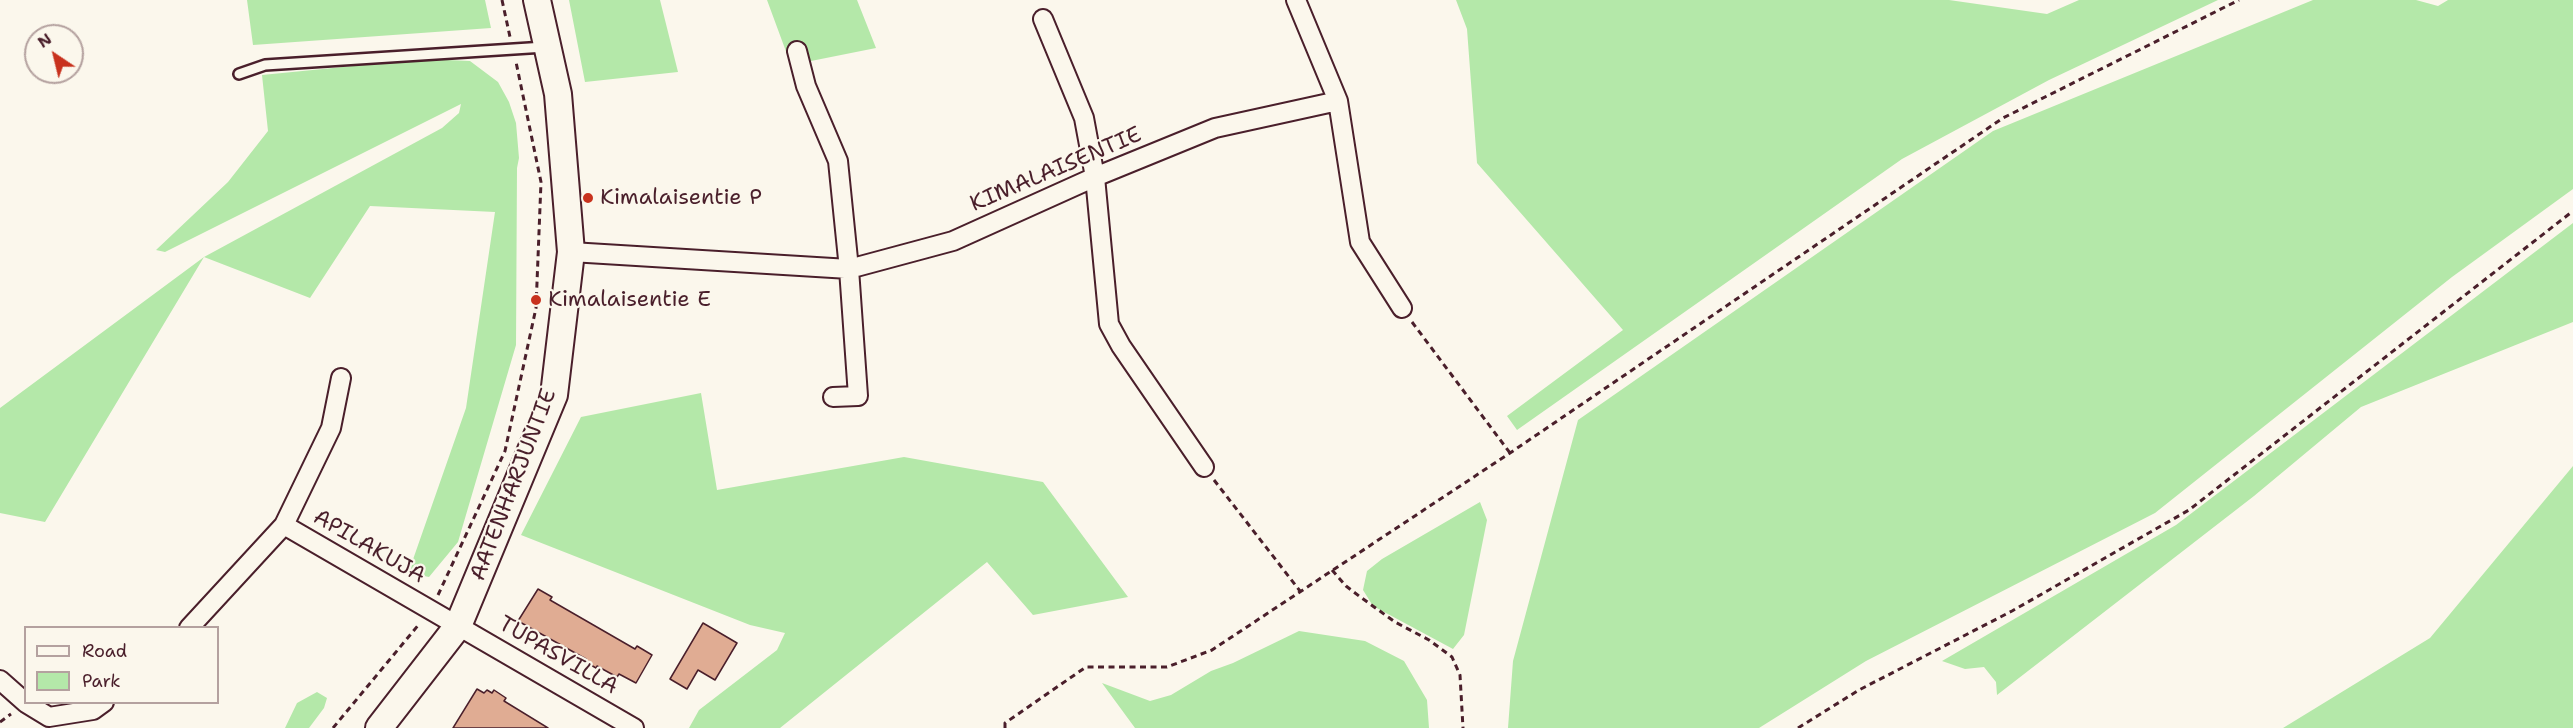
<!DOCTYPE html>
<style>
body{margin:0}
#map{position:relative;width:2573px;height:728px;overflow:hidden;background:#fbf7ec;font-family:"Shantell Sans",sans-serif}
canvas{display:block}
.legend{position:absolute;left:24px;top:626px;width:195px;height:78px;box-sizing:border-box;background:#fbf7ec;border:2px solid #b4a19f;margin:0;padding:8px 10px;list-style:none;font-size:18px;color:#4a1f2b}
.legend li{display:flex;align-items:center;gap:12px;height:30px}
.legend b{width:30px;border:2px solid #b4a19f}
.north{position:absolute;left:24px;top:24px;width:60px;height:60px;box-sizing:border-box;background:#fbf7ec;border:2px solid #b4a19f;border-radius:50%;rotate:325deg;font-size:16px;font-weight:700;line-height:24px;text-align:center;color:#4a1f2b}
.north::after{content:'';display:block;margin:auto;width:21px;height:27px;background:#c8321e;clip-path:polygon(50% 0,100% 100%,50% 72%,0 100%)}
</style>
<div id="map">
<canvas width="2573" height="728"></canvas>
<ul class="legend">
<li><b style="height:8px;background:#fbf7ec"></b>Road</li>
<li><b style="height:16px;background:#b4e8a9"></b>Park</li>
</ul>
<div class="north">N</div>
</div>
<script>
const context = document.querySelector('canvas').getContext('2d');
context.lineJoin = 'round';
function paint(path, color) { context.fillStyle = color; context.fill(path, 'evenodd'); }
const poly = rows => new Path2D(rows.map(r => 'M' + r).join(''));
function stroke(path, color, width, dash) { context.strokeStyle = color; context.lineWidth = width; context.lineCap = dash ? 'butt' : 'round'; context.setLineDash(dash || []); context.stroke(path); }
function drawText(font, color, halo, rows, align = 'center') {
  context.font = font + ' "Shantell Sans",sans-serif'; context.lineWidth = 4.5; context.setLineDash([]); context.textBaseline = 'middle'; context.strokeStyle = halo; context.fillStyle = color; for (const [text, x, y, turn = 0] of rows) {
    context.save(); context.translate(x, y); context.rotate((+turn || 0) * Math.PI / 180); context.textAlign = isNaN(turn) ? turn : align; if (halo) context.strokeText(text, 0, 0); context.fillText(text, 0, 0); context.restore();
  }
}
paint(poly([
 [247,0,485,0,491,28,253,45],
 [569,0,660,0,678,72,585,82],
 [767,0,857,0,876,48,791,65],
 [1456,0,1949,0,2047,14,2079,0,2218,0,2049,80,1902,159,1517,430,1507,416,1623,330,1477,163,1467,29],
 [2313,0,2416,0,2438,6,2448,0,2573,0,2573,189,2452,277,2155,513,1866,661,1759,728,1508,728,1513,661,1578,420,1993,131],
 [424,59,470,61,498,82,509,102,516,123,519,158,517,168,516,345,458,542,429,577,419,575,410,568,466,408,495,212,370,206,310,298,204,257,45,522,0,513,0,408,204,257,442,128,459,113,461,104,165,252,156,250,228,182,268,131,262,75],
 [2573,223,2573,322,2361,407,2254,496,1997,695,1996,682,1984,667,1965,669,1942,661,2176,525],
 [701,393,717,490,904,457,1043,482,1128,597,1033,615,987,562,780,728,689,728,699,710,777,650,785,633,750,625,521,535,581,417],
 [2573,466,2573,728,2283,728,2430,638],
 [1480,502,1487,520,1464,635,1453,649,1373,606,1363,590,1367,571,1382,559],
 [1299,631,1365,641,1404,661,1427,700,1429,728,1135,728,1102,683,1150,701,1171,695,1211,671,1233,663],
 [317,692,327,698,324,708,309,728,285,728,297,703]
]), '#b4e8a9');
const building = poly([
 [538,589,552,597,550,600,635,649,637,646,652,655,636,683,619,674,617,677,597,666,596,668,584,661,586,659,518,621,538,589],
 [703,623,737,643,715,680,698,670,687,689,670,679,703,623],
 [477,689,484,693,487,690,492,693,494,690,506,698,504,701,548,728,453,728,477,689]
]);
paint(building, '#e0ac93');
stroke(building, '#4a1f2b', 1.5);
const lane = poly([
 [239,74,265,65,545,47]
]);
const street = poly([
 [1296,0,1338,101],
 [1043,19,1084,118,1095,177,1109,324,1121,346,1204,467],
 [797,51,806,86,838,161,849,269,858,396,833,397],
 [571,252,849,269,953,241,1095,177,1215,128,1338,101,1360,242,1402,308],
 [284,525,634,728],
 [189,628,284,525,331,428,341,378],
 [0,680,26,703,49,717,93,710,104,702]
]);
const secondary = poly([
 [379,728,458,626,554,395,571,252,558,94,537,0]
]);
stroke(lane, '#4a1f2b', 14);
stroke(street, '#4a1f2b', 22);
stroke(secondary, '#4a1f2b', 30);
stroke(poly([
 [502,0,510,37],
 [1412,322,1510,453],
 [1214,480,1300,591],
 [1332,570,1346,586,1359,596,1395,622,1429,640,1452,657,1460,675,1463,728],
 [438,595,505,451,536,308,541,182,516,62],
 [0,722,11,714],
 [333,728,420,623],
 [1005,728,1005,723,1086,667,1167,667,1212,650,1510,453,2003,118,2239,0],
 [1798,728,1859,690,2012,611,2189,510,2573,211]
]), '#4a1f2b', 3, [6, 4.5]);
stroke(lane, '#fbf7ec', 9);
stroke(street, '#fbf7ec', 18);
stroke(secondary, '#fbf7ec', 26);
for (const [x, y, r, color] of [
 [588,198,6,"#c8321e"],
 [536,300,6,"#c8321e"]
]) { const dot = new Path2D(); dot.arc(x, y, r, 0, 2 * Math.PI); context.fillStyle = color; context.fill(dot); stroke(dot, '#fbf7ec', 2); }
drawText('22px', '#4a1f2b', '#fbf7ec', [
 ["KIMALAISENTIE",1056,170,-23],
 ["AATENHARJUNTIE",514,485,-69],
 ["APILAKUJA",369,547,30],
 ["TUPASVILLA",558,656,30]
]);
drawText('22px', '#4a1f2b', '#fbf7ec', [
 ["Kimalaisentie P",600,198],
 ["Kimalaisentie E",548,300]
], 'left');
</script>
